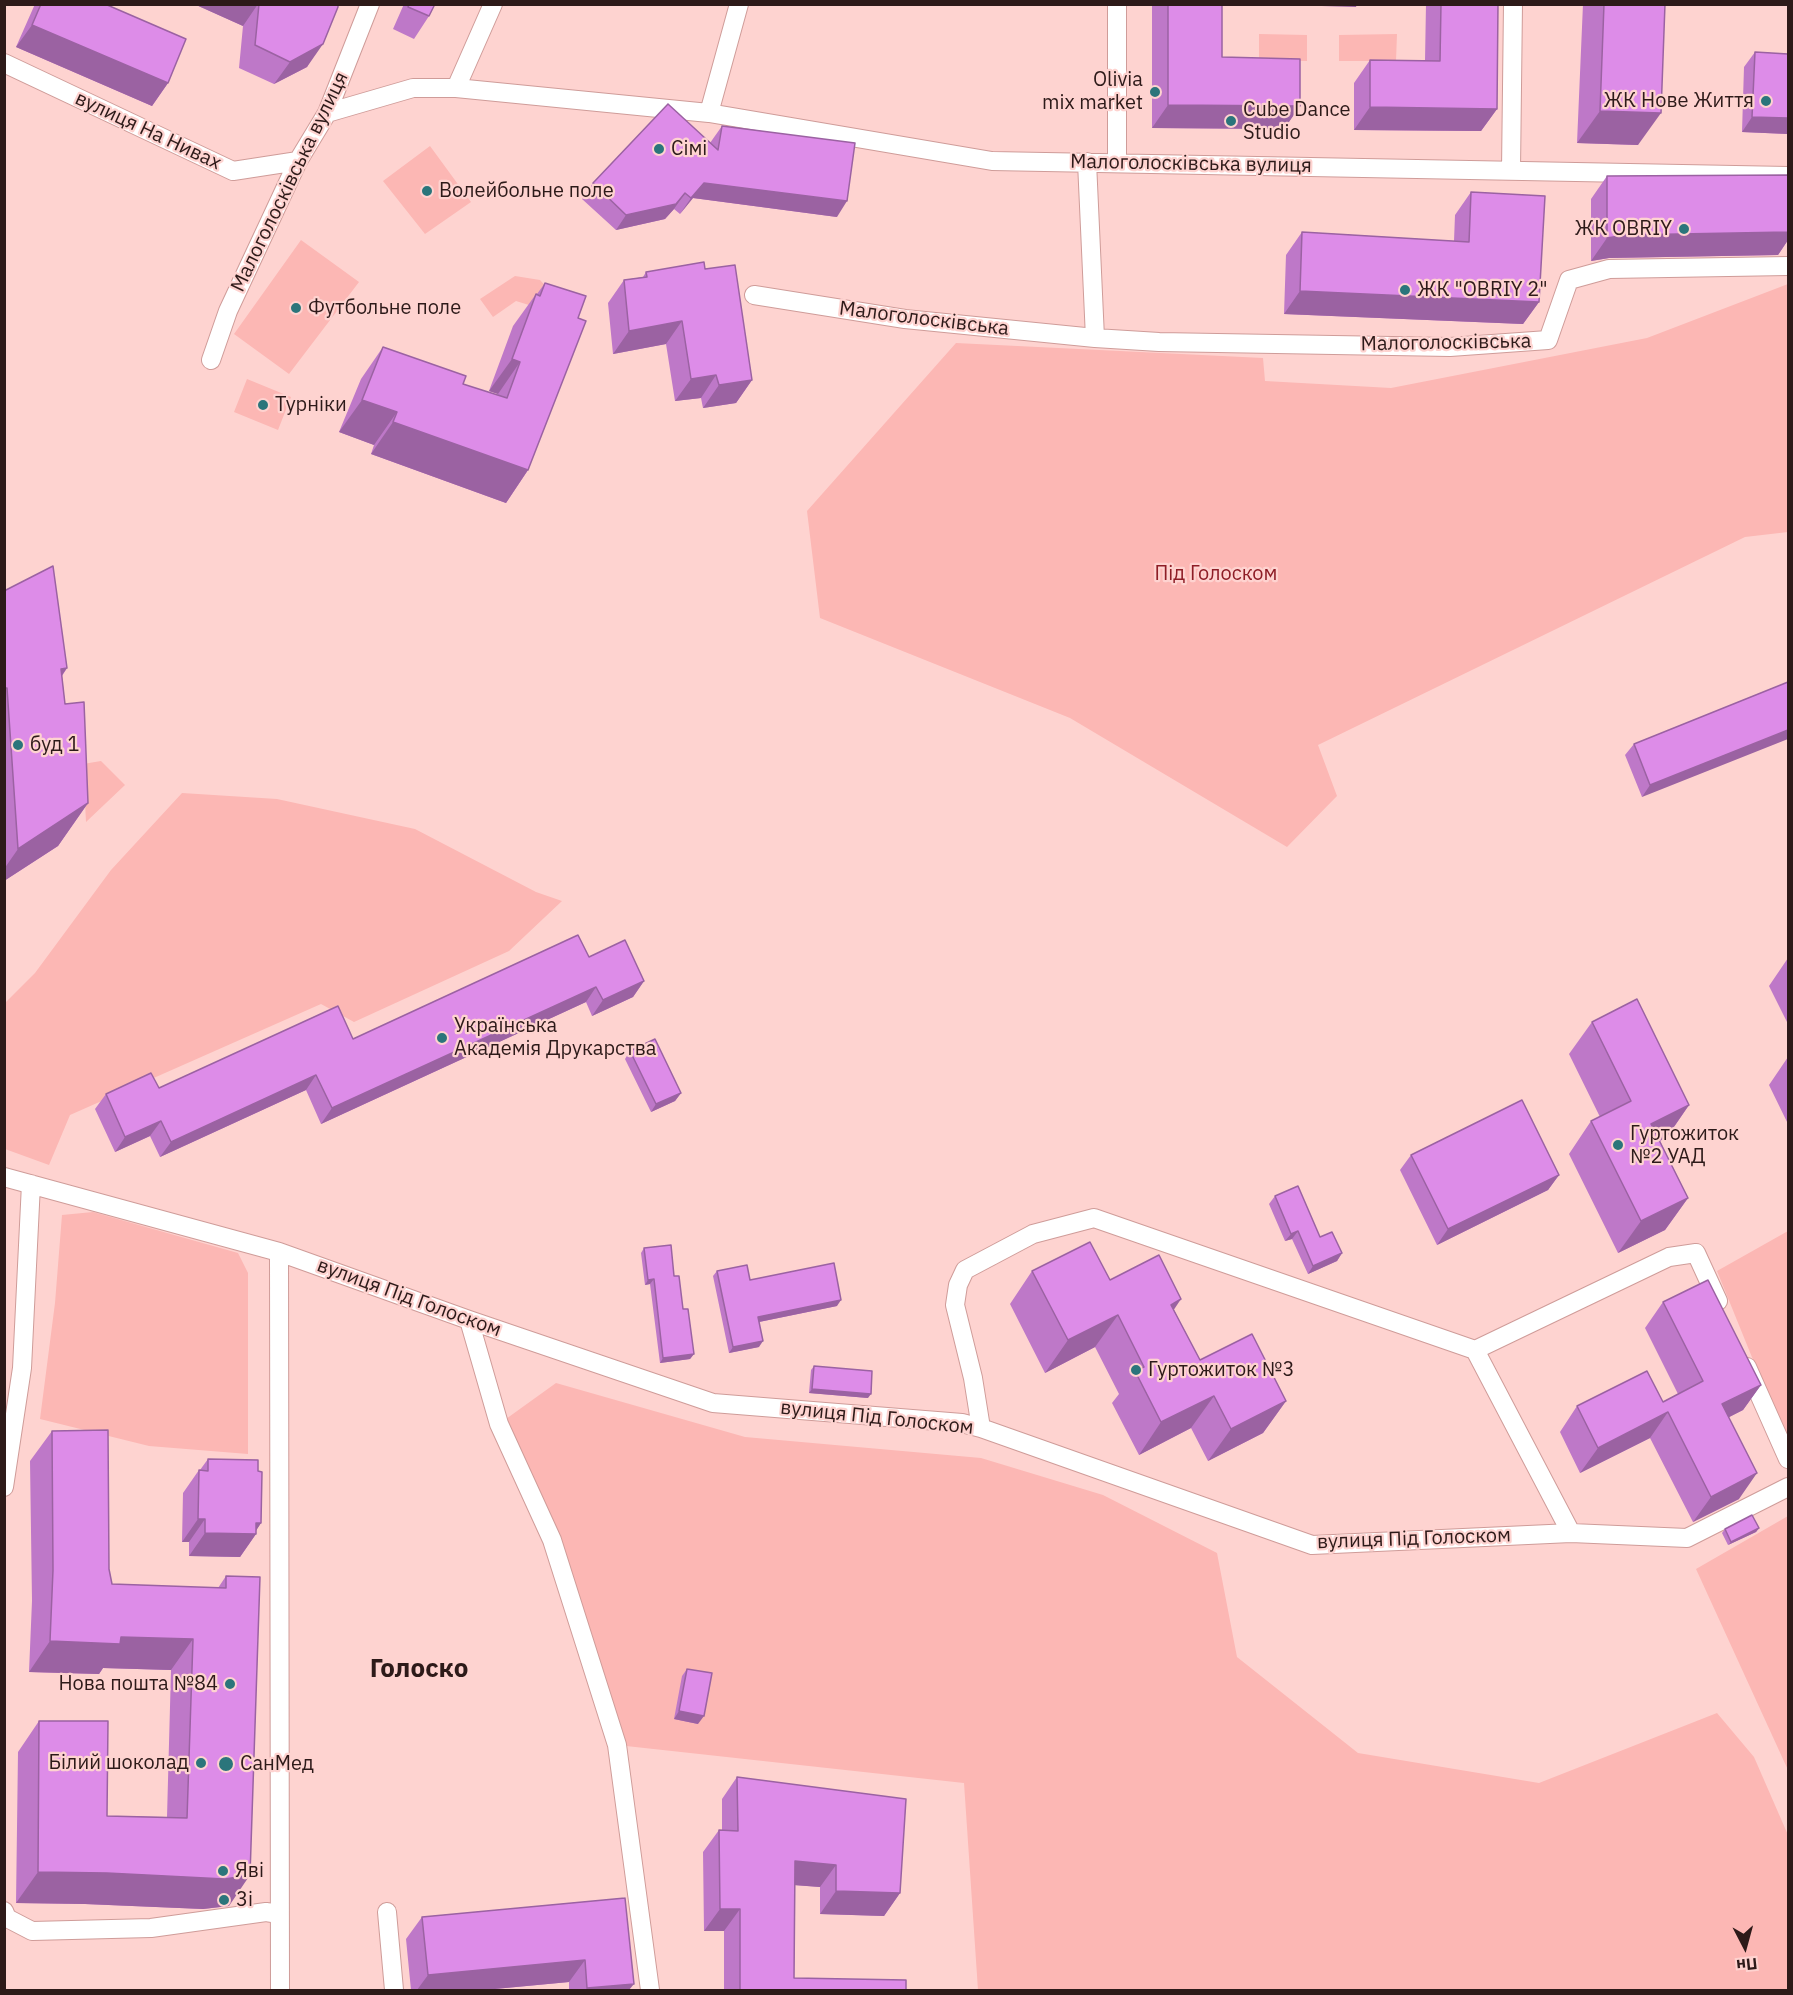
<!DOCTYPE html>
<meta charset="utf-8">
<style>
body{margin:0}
#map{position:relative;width:1793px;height:1995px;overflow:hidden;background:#fed3d0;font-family:"IBM Plex Sans",sans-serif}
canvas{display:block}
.frame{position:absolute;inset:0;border:6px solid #2d1a19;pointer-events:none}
.north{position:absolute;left:1715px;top:1917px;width:60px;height:60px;-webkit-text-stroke:4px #fed3d0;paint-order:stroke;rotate:174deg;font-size:16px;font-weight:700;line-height:24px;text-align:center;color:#2d1a19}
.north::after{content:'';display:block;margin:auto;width:21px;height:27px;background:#2d1a19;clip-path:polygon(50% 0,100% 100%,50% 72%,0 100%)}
</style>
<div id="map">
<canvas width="1793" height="1995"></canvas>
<div class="frame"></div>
<div class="north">Пн</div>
</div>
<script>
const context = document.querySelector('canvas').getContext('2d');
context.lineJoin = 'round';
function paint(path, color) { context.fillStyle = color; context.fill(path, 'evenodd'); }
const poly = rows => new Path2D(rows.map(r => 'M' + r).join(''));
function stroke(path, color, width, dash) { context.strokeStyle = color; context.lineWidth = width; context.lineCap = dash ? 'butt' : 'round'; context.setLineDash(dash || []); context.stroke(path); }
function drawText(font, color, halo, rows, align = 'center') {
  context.font = font + ' "IBM Plex Sans",sans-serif'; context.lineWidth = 4.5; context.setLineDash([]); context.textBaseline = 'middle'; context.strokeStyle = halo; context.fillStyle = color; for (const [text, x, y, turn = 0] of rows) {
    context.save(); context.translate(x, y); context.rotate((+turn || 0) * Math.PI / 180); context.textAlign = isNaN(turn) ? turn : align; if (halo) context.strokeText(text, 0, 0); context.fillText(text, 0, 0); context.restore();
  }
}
paint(poly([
 [1259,34,1307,35,1307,61,1259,60],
 [1397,34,1396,61,1339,61,1339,35],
 [430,146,471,202,425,234,383,181],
 [301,240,359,282,289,374,234,334],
 [515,276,540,280,557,298,545,310,516,301,493,317,480,299],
 [1788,284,1788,532,1745,537,1318,745,1337,796,1287,847,1070,718,820,618,807,511,956,343,1263,358,1265,381,1391,388,1647,338],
 [247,379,291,397,278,430,234,412],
 [101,761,125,785,86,822,83,764],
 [182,793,277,799,415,829,536,892,562,901,509,951,354,1022,321,1004,70,1115,49,1165,5,1149,5,1003,35,973,111,870],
 [93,1212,238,1253,248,1273,248,1454,149,1446,40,1419,55,1303,62,1215],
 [1788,1231,1788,1446,1717,1271],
 [556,1383,745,1437,981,1458,1103,1495,1217,1553,1237,1657,1358,1753,1539,1783,1717,1713,1754,1757,1788,1835,1788,1990,978,1990,964,1783,617,1745,558,1546,499,1424],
 [1788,1516,1788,1770,1696,1569]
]), '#fcb7b4');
const minor = poly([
 [1117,4,1117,162],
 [4,63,233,171,298,161],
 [456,88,493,4],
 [327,113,413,88,456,88,709,113,992,161,1788,176],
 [709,113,739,4],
 [1087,162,1095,338,1159,342,1450,347,1548,340,1569,280,1609,269,1788,266],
 [1511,170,1513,4],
 [754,295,905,319,1095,338],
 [211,360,228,311,298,161,327,113,370,4],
 [4,1177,279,1252,469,1320,713,1403,962,1423,981,1428,1312,1545,1571,1533,1687,1538,1788,1487],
 [279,1252,280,1990],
 [469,1320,499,1424,552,1540,617,1745,650,1990],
 [1475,1350,1669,1257,1696,1253,1718,1301],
 [1747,1367,1788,1459],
 [981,1428,973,1378,955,1305,958,1285,965,1270,1033,1234,1094,1218,1475,1350,1571,1533],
 [4,1487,22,1368,31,1184],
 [4,1911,7,1918,32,1931,151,1928,266,1912,279,1914],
 [387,1912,394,1990]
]);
stroke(minor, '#cf9c99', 20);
stroke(minor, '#fff', 18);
paint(poly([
 [35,4,105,4,168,83,152,106,16,47],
 [194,4,338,4,307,67,274,84,239,68,243,26],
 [404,4,435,4,429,16,414,39,393,29],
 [1152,4,1222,4,1222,57,1300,106,1284,129,1152,128],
 [1426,4,1498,4,1497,109,1481,131,1354,130,1354,83,1370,60,1425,61],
 [1583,4,1665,4,1638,145,1577,143],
 [1755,52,1788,54,1788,134,1742,132,1744,67],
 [722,126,837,217,693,198,680,214,674,209,665,219,616,230,582,199,593,183,710,143],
 [1788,175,1788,240,1778,255,1609,258,1591,261,1591,199,1607,176],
 [1471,192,1539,302,1523,324,1284,314,1286,255,1302,232,1454,241,1455,215],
 [705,269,752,380,736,403,703,408,701,398,675,401,666,344,613,354,608,303,624,280,643,277,646,272],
 [545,283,578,318,528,470,506,503,371,454,374,445,339,432,361,379,383,347,463,384,497,395,498,394,489,391,513,326,536,294,537,294],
 [4,591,67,668,62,676,65,704,88,803,58,846,4,881],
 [1788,682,1642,797,1625,755,1634,744],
 [589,957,644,981,633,997,592,1016,586,1002,321,1124,306,1090,160,1157,150,1136,115,1152,95,1109,106,1094,159,1088,353,1039],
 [1788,958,1788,1024,1769,986],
 [1592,1022,1689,1105,1667,1137,1660,1141,1688,1198,1665,1230,1618,1253,1569,1154,1591,1121,1600,1117,1569,1054],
 [630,1051,681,1093,675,1101,651,1112,625,1059],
 [1788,1057,1788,1124,1769,1085],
 [1411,1155,1559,1175,1548,1190,1437,1245,1400,1170],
 [1275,1196,1320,1237,1342,1253,1337,1261,1308,1274,1292,1239,1285,1241,1269,1204],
 [644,1248,674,1276,694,1354,690,1359,660,1363,650,1284,645,1285,641,1253],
 [717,1271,750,1280,837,1306,759,1322,759,1347,729,1353,713,1276],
 [1032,1271,1110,1280,1174,1310,1200,1360,1286,1401,1263,1433,1208,1461,1191,1428,1139,1455,1112,1403,1119,1394,1095,1347,1045,1373,1010,1304],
 [1663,1302,1761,1385,1743,1410,1729,1417,1739,1499,1693,1522,1650,1438,1580,1473,1560,1432,1577,1406,1663,1402,1678,1394,1645,1328],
 [814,1366,868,1398,809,1393,811,1370],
 [52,1431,109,1569,112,1584,218,1588,226,1576,229,1906,203,1909,85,1904,16,1903,18,1752,39,1721,107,1816,167,1817,171,1670,103,1668,99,1674,29,1672,32,1601,30,1461],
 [208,1459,258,1471,261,1523,256,1530,256,1534,240,1557,189,1556,189,1542,182,1542,183,1493,199,1470,200,1470],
 [1759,1528,1756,1532,1728,1545,1722,1533,1725,1529],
 [687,1669,698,1724,674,1719,682,1676],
 [737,1777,900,1893,884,1916,820,1914,820,1887,795,1885,794,1978,906,1990,724,1990,724,1931,704,1931,703,1852,719,1830,722,1830,722,1799],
 [625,1898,629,1990,569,1990,569,1982,484,1990,411,1990,406,1939,422,1917]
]), '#be78c8');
paint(poly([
 [194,4,258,4,243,26],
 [1357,4,1356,7,1287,5,1287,4],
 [32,25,168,83,152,106,16,47],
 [323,44,307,67,274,84,290,62],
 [1168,105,1300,106,1284,129,1152,128],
 [1370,107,1497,109,1481,131,1354,130],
 [1600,111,1661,113,1638,145,1577,143],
 [1752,117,1788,118,1788,134,1742,132],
 [704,183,847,201,837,217,693,198,680,214,691,198],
 [685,193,674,209,665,219,616,230,626,215],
 [1788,232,1788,240,1778,255,1609,258,1591,261,1607,238,1625,235],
 [1300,291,1539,302,1523,324,1284,314],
 [682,321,666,344,613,354,629,331],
 [512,359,520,362,498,394,489,391],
 [716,375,701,398,675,401,691,379],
 [752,380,736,403,703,408,719,385],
 [362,400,397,412,374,445,339,432],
 [393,422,528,470,506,503,371,454],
 [67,668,37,711,61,669],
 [1788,730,1788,739,1642,797,1650,785],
 [88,803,58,846,4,881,4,869,18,849],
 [644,981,633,997,592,1016,603,1000],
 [596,987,586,1002,321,1124,332,1108],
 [316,1075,306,1090,160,1157,171,1142],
 [681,1093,675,1101,651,1112,656,1104],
 [1689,1105,1667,1137,1628,1156,1651,1124],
 [161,1121,150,1136,115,1152,125,1137],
 [1559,1175,1548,1190,1437,1245,1448,1229],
 [1688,1198,1665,1230,1618,1253,1641,1221],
 [1298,1231,1292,1239,1285,1241,1291,1234],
 [1342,1253,1337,1261,1308,1274,1313,1266],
 [654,1279,650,1284,645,1285,648,1280],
 [1181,1299,1159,1332,1171,1305],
 [841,1300,837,1306,754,1323,758,1317],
 [1118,1315,1095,1347,1045,1373,1068,1340],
 [763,1341,759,1347,729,1353,733,1347],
 [694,1354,690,1359,660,1363,663,1358],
 [1761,1385,1743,1410,1704,1430,1722,1404],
 [812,1389,871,1394,868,1398,809,1393],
 [1214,1396,1191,1428,1139,1455,1161,1422],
 [1286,1401,1263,1433,1208,1461,1231,1429],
 [1668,1412,1650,1438,1580,1473,1598,1448],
 [1757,1473,1739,1499,1693,1522,1711,1497],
 [198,1519,205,1519,189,1542,182,1542],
 [256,1523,261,1523,254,1534,256,1534,240,1557,189,1556,205,1533],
 [1759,1528,1756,1532,1728,1545,1731,1542],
 [121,1637,193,1639,171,1670,103,1668,99,1674,29,1672,50,1641],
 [679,1711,704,1716,698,1724,674,1719],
 [795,1861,836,1865,820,1887,779,1884],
 [38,1872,107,1873,250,1875,229,1906,203,1909,85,1904,16,1903],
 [836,1891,900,1893,884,1916,820,1914],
 [720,1909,740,1909,724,1931,704,1931],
 [585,1960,569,1982,484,1990,417,1990,428,1975],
 [634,1984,629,1990,585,1990,587,1988]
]), '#9b62a2');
const building = poly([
 [41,4,105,4,186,39,168,83,32,25,41,4],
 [259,4,338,4,338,7,323,44,290,62,255,45,259,4],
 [409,4,435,4,429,16,408,7,409,4],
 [1168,4,1222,4,1222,57,1300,59,1300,106,1168,105,1168,4],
 [1441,4,1498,4,1497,109,1370,107,1370,60,1440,61,1441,4],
 [1604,4,1665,4,1661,113,1600,111,1604,4],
 [1755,52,1788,54,1788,118,1752,117,1755,52],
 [668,104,718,150,722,126,855,143,847,201,704,183,691,198,685,193,676,204,626,215,593,183,668,104],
 [1788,175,1788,232,1625,235,1607,238,1607,176,1788,175],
 [1471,192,1545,196,1539,302,1300,291,1302,232,1469,242,1471,192],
 [704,262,705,269,735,265,752,380,719,385,716,375,691,379,682,321,629,331,624,280,647,277,646,272,704,262],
 [545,283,586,296,578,318,586,321,528,470,393,422,397,412,362,400,383,347,466,376,463,384,507,398,520,362,512,359,536,294,540,296,545,283],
 [53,566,67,668,61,669,65,704,84,702,88,803,18,849,7,688,4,688,4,591,53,566],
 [1788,682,1788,730,1650,785,1634,744,1788,682],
 [578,935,589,957,625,940,644,981,603,1000,596,987,332,1108,316,1075,171,1142,161,1121,125,1137,106,1094,151,1073,159,1088,338,1006,353,1039,578,935],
 [1637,999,1689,1105,1651,1124,1688,1198,1641,1221,1591,1121,1631,1101,1592,1022,1637,999],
 [655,1039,681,1093,656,1104,630,1051,655,1039],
 [1522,1100,1559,1175,1448,1229,1411,1155,1522,1100],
 [1298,1186,1320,1237,1332,1232,1342,1253,1313,1266,1298,1231,1291,1234,1275,1196,1298,1186],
 [1090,1242,1110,1280,1159,1255,1181,1299,1171,1305,1200,1360,1252,1334,1286,1401,1231,1429,1214,1396,1161,1422,1135,1371,1144,1367,1118,1315,1068,1340,1032,1271,1090,1242],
 [671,1245,674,1276,679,1276,683,1309,688,1309,694,1354,663,1358,654,1279,648,1280,644,1248,671,1245],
 [834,1263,841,1300,758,1317,763,1341,733,1347,717,1271,747,1265,750,1280,834,1263],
 [1708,1280,1761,1385,1722,1404,1757,1473,1711,1497,1668,1412,1598,1448,1577,1406,1647,1371,1663,1402,1703,1381,1663,1302,1708,1280],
 [814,1366,872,1371,871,1394,812,1389,814,1366],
 [108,1430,109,1569,112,1584,226,1588,226,1576,260,1577,250,1875,225,1879,107,1873,38,1872,39,1721,108,1721,107,1816,187,1818,193,1639,121,1637,120,1644,50,1641,53,1570,52,1431,108,1430],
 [208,1459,258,1460,258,1471,262,1472,261,1523,256,1523,256,1534,205,1533,205,1519,198,1519,199,1470,208,1471,208,1459],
 [1752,1515,1759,1528,1731,1542,1725,1529,1752,1515],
 [687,1669,712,1673,704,1716,679,1711,687,1669],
 [737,1777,906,1799,900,1893,836,1891,836,1865,795,1861,794,1978,906,1980,906,1990,740,1990,740,1909,720,1909,719,1830,738,1831,737,1777],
 [625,1898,634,1984,587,1988,585,1960,428,1975,422,1917,625,1898]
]);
paint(building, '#dd8ce8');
stroke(building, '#9b62a2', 1.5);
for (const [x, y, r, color] of [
 [1155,92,6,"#2b757b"],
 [1766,101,6,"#2b757b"],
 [1231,121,6,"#2b757b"],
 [659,149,6,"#2b757b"],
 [427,191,6,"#2b757b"],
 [1684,229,6,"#2b757b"],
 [1405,290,6,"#2b757b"],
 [296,308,6,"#2b757b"],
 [263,405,6,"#2b757b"],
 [18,745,6,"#2b757b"],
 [442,1038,6,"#2b757b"],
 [1618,1145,6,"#2b757b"],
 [1136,1370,6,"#2b757b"],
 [230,1684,6,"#2b757b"],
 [201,1763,6,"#2b757b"],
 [226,1764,8,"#2b757b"],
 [223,1871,6,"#2b757b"],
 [224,1900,6,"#2b757b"]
]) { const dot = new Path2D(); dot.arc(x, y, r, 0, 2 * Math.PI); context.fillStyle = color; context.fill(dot); stroke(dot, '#fed3d0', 2); }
drawText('20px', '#2d1a19', '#fed3d0', [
 ["Olivia",1143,80,"right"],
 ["mix market",1143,103,"right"],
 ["ЖК Нове Життя",1754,101,"right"],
 ["Cube Dance",1243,110],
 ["Studio",1243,133],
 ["Сімі",671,149],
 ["Волейбольне поле",439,191],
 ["ЖК OBRIY",1672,229,"right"],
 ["ЖК \"OBRIY 2\"",1417,290],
 ["Футбольне поле",308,308],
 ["Турніки",275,405],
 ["буд 1",30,745],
 ["Українська",454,1026],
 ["Академія Друкарства",454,1049],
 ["Гуртожиток",1630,1134],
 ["№2 УАД",1630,1157],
 ["Гуртожиток №3",1148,1370],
 ["Нова пошта №84",218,1684,"right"],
 ["Білий шоколад",189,1763,"right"],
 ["СанМед",240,1764],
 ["Яві",235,1871],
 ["3і",236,1900]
], 'left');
drawText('20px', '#2d1a19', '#fed3d0', [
 ["вулиця На Нивах",148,131,25],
 ["Малоголосківська вулиця",1191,164,1],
 ["Малоголосківська вулиця",290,182,-64],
 ["Малоголосківська",924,319,7],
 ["Малоголосківська",1446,343,-1],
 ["вулиця Під Голоском",409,1298,20],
 ["вулиця Під Голоском",877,1418,6],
 ["вулиця Під Голоском",1414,1539,-2]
]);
drawText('20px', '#8e1d26', '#fed3d0', [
 ["Під Голоском",1216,574]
]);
drawText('bold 26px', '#2d1a19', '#fed3d0', [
 ["Голоско",419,1669]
]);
</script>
